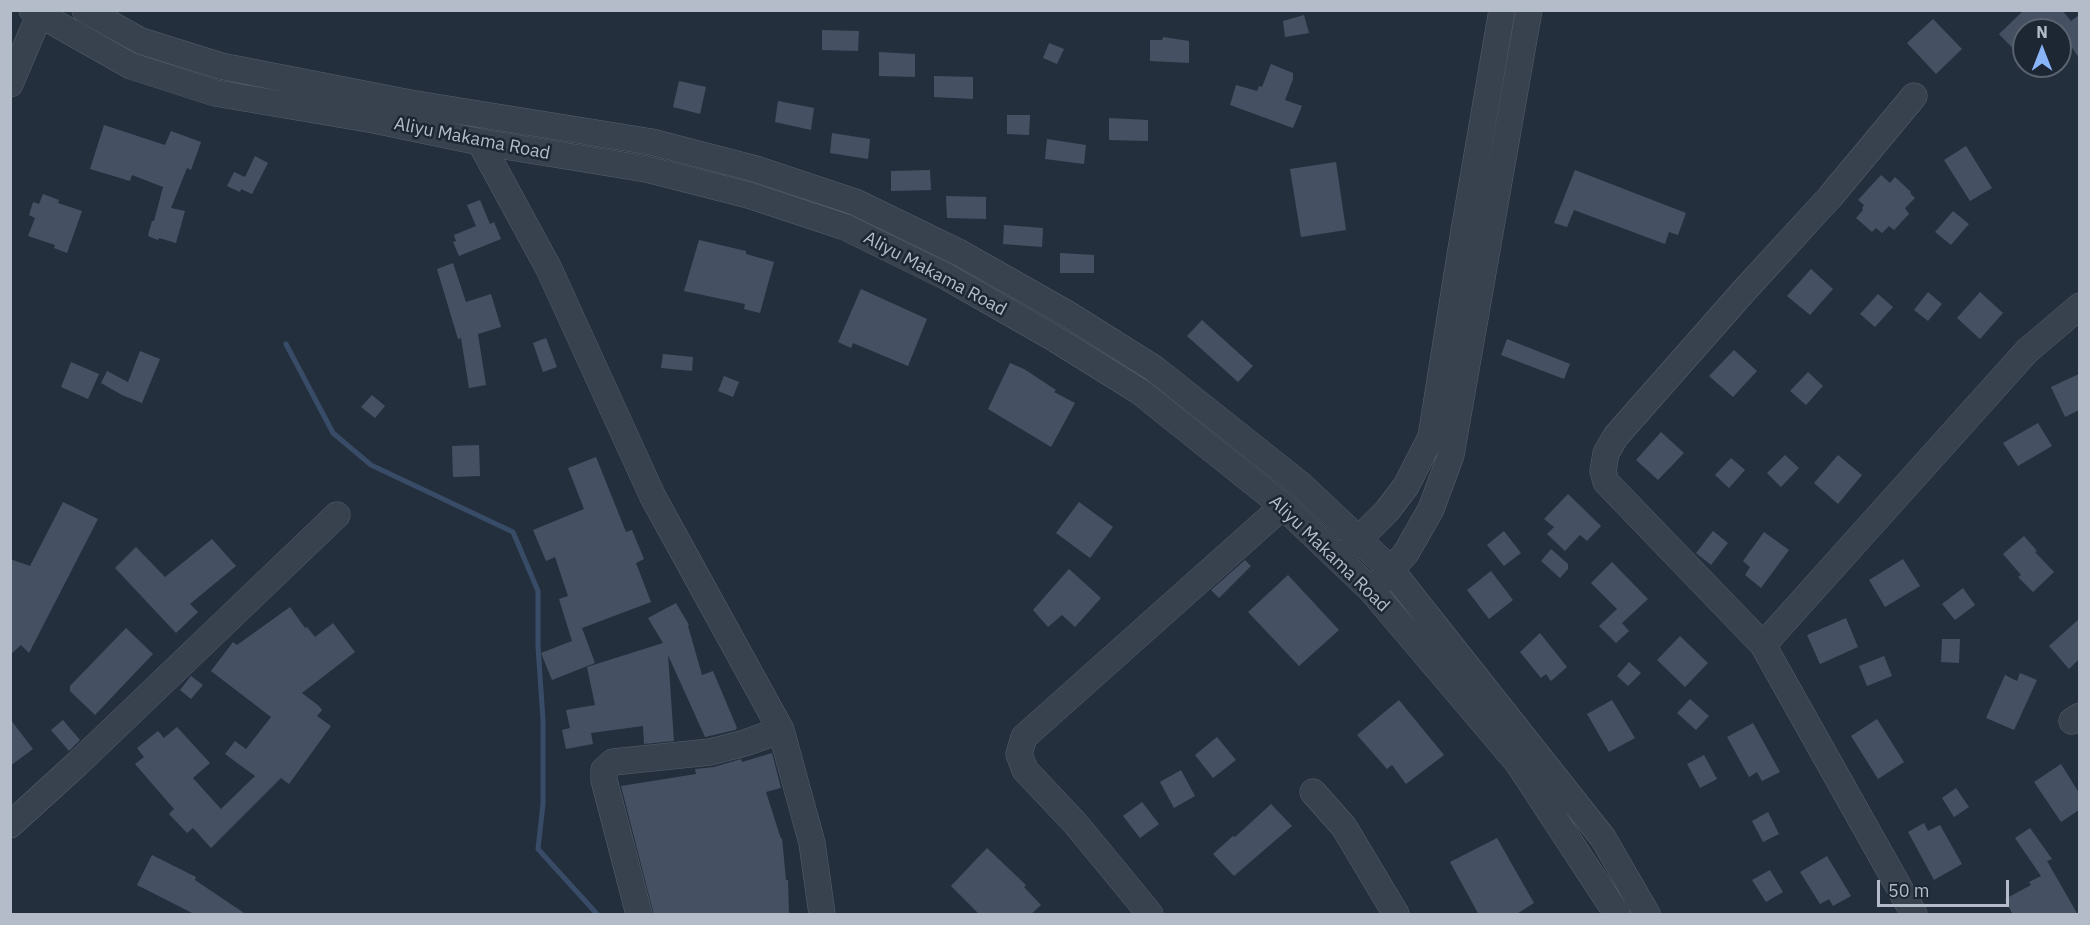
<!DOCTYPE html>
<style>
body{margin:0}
#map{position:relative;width:2090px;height:925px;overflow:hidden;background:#242f3e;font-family:"IBM Plex Sans",sans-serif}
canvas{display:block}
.frame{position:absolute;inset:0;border:12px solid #b4bcc9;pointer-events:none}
.north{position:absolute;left:2012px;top:18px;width:60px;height:60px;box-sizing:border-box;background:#1d2633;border:2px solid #59626f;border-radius:50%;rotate:0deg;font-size:16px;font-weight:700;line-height:24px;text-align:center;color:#b4bcc9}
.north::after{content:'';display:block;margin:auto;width:21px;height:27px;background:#8ab4f8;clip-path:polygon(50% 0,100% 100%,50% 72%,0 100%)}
.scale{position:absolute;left:1877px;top:880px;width:132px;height:27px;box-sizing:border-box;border:3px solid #b4bcc9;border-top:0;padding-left:8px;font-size:18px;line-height:21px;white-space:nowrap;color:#b4bcc9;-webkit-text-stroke:4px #1d2633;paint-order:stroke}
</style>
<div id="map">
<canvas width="2090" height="925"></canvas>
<div class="frame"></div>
<div class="north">N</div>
<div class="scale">50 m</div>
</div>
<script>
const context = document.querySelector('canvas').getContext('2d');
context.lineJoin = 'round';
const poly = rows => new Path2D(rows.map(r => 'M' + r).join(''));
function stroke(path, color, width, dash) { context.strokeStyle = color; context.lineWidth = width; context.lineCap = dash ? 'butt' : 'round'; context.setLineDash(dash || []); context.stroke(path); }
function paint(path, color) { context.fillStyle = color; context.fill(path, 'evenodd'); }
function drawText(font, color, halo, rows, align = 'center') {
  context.font = font + ' "IBM Plex Sans",sans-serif'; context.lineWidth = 5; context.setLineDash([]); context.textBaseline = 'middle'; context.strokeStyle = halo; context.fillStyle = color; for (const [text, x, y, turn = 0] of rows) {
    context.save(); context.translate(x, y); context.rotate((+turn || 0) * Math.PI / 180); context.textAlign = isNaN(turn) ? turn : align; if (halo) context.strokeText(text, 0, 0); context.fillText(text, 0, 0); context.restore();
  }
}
stroke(poly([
 [286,344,333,433,371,465,513,532,538,591,538,646,543,720,543,804,538,849,597,914]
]), '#394c67', 5);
paint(poly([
 [2024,10,2062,10,2071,21,2079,15,2079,58,2060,30,2024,30,2024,60,1999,34],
 [1304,15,1309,33,1285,37,1283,21],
 [1933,19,1962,49,1936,74,1907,43],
 [822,30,859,31,858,51,822,50],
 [1163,37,1189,41,1189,63,1150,61,1150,40,1162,40],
 [1049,43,1064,49,1057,64,1043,58],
 [879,52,915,54,915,77,879,76],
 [1271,64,1293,73,1293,79,1285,100,1302,106,1293,128,1230,105,1236,85,1257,91,1259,86,1262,87],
 [934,76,973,77,973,99,934,97],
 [679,81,706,87,700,114,673,107],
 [778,101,814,108,811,130,775,122],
 [1007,115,1030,115,1029,135,1007,134],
 [1109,118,1148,120,1148,141,1109,140],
 [104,125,165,145,171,131,201,142,191,170,187,168,171,208,185,211,176,243,159,238,158,240,150,237,148,235,152,221,154,221,163,187,132,175,130,181,90,169],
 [832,133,870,139,868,159,830,153],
 [1047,139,1086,145,1084,164,1045,159],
 [1966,146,1992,188,1970,201,1944,160],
 [255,156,268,163,252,194,241,189,240,192,227,186,234,172,245,177],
 [1336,162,1346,230,1301,237,1290,169],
 [930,170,931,190,891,191,891,171],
 [1575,170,1686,213,1678,235,1669,232,1665,244,1574,210,1567,227,1554,223],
 [1881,175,1890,183,1895,177,1911,192,1910,193,1915,198,1905,208,1909,214,1894,230,1889,226,1882,233,1876,228,1872,232,1856,218,1863,210,1862,208,1864,205,1858,200],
 [43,194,59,200,58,203,82,211,67,253,54,248,55,245,28,236,35,218,29,215,33,202,39,204],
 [946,196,986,197,986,219,947,218],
 [480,200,490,224,494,222,501,239,459,256,453,242,456,241,454,235,476,226,467,205],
 [1953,211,1969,224,1951,245,1935,232],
 [1004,225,1043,228,1042,247,1003,244],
 [699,240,746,251,746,254,774,262,760,313,744,309,745,304,684,291],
 [1060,253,1094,255,1094,273,1060,273],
 [453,263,466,302,491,294,501,327,478,334,486,385,469,388,461,338,458,339,437,269],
 [1811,269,1833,289,1810,315,1787,296],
 [861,289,927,319,908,366,853,343,851,348,838,342],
 [1928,292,1942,304,1928,321,1914,310],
 [1980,292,2003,313,1980,339,1957,318],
 [1878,294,1893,307,1875,327,1860,314],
 [1202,320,1253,366,1238,382,1187,336],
 [546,338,557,367,543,372,533,343],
 [1507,339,1570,364,1564,379,1501,355],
 [1734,350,1757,371,1733,397,1709,376],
 [140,351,160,359,142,403,122,395,101,383,107,371,128,382],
 [663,354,693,357,692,371,661,368],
 [71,362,99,374,88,399,61,387],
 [1010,363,1024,369,1056,390,1054,392,1075,403,1051,447,988,409],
 [1808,372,1823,386,1806,405,1790,391],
 [2079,374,2079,410,2065,417,2051,387],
 [724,376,739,382,733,397,718,391],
 [372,395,385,406,375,418,361,407],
 [2038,423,2052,446,2018,466,2003,443],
 [1661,432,1684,453,1658,480,1636,460],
 [479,445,480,476,453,477,452,446],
 [1785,455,1799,468,1781,487,1767,473],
 [1838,455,1862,475,1838,504,1814,483],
 [596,457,626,532,632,530,644,559,636,563,651,602,582,628,595,663,552,680,541,653,572,641,559,599,568,596,555,557,546,561,533,530,584,509,568,468],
 [1731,458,1745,470,1729,488,1715,475],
 [1568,494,1601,526,1587,541,1580,535,1565,551,1547,534,1554,527,1544,519],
 [63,502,98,519,29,653,21,645,10,655,10,559,30,566],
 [1079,502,1113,527,1090,558,1056,533],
 [1504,531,1521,553,1504,566,1487,545],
 [1713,531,1728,543,1711,565,1696,553],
 [1764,532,1789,550,1761,588,1745,575,1750,567,1743,561],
 [2024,536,2037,551,2035,552,2054,572,2033,592,2018,577,2021,575,2003,554],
 [212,539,236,566,190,604,198,612,176,633,115,568,136,547,165,577],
 [1551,549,1568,564,1568,569,1560,578,1541,561],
 [1903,559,1920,586,1885,607,1869,580],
 [1245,560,1251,566,1219,598,1211,590],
 [1612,562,1648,599,1622,623,1629,631,1616,643,1599,626,1617,609,1591,583],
 [1069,569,1101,598,1075,627,1062,615,1048,627,1033,610],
 [1491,571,1513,600,1489,619,1467,590],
 [1288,575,1339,630,1299,666,1248,612],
 [1963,588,1975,605,1955,620,1942,604],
 [676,603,689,625,688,626,702,675,713,671,737,728,735,730,705,737,668,655,674,741,644,744,643,726,591,733,593,744,566,749,562,730,570,728,566,710,595,705,587,667,663,643,648,618],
 [290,607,305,628,307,627,315,637,333,623,355,652,302,693,319,706,322,710,317,716,331,726,289,784,281,778,211,848,193,828,187,833,169,814,174,809,135,764,144,757,137,748,158,731,164,738,177,727,210,763,193,778,221,809,255,776,225,754,235,741,246,749,271,717,211,671,233,642,237,645],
 [1846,618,1858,647,1820,664,1807,635],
 [2079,619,2079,659,2069,669,2049,646],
 [126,628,153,654,95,715,70,691,70,686],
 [1540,633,1567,667,1551,681,1546,674,1541,678,1520,652],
 [1680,636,1708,663,1685,687,1657,660],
 [1942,639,1960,639,1959,663,1941,662],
 [1884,656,1892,676,1867,686,1859,666],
 [1629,662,1641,673,1628,686,1617,676],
 [2020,673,2037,680,2014,730,1986,718,2005,675,2017,681],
 [191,676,203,685,191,699,180,690],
 [1690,699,1709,716,1696,730,1677,713],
 [1399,700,1444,755,1406,784,1392,765,1387,769,1357,735],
 [1612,700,1635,738,1609,752,1587,714],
 [10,719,33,749,10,766],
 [1877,719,1904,762,1878,779,1851,736],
 [63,720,80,740,69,751,51,730],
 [1753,723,1780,772,1762,781,1757,772,1749,777,1727,737],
 [1217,737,1236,760,1213,778,1195,755],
 [772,753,781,788,766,792,781,839,782,838,786,880,788,880,789,915,654,915,621,786,696,774,695,769,714,767,741,759,742,762],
 [1704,755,1717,779,1700,788,1687,764],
 [2061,764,2079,793,2079,810,2061,822,2034,782],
 [1181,770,1195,796,1174,808,1160,782],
 [1956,788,1969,807,1954,817,1942,798],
 [1142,802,1159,824,1140,838,1123,816],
 [1271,804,1292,826,1234,876,1213,854,1233,836,1235,837],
 [1768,812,1779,834,1763,842,1752,821],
 [1924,823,1928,831,1940,825,1962,864,1934,880,1908,832],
 [2030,828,2052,859,2047,861,2078,915,2013,915,2005,899,2031,885,2029,882,2041,876,2015,838],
 [1497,838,1534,903,1515,915,1479,915,1450,862],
 [987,848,1026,885,1024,887,1041,905,1030,915,980,915,951,886],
 [152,855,196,877,195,880,247,915,196,915,137,885],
 [1827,856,1851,896,1833,906,1829,899,1820,904,1800,872],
 [1770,870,1783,892,1766,902,1752,880]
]), '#455162');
const minor = poly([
 [32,10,131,66,215,93,374,120,480,142,646,169,748,195,845,227,947,277,1052,337,1139,391,1283,506,1372,591,1518,763,1617,914],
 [85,10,141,41,221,66,410,103,652,142,756,169,855,202,960,253,1066,313,1155,369,1301,485,1391,570,1603,838,1647,914],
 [10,84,39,16],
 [480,142,549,269,653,497,781,730,812,843,822,914],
 [1347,551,1387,511,1406,486,1431,437,1463,237,1502,10],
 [1380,582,1406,553,1431,509,1451,455,1529,10],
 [1763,645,2027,351,2080,306],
 [2072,721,2080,716],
 [1313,792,1344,827,1396,914],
 [10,825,77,764,337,515],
 [639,914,604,780,604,770,613,762,710,752,745,743,781,730],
 [1150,914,1075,823,1025,770,1019,754,1024,737,1283,506],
 [1914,914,1763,645,1606,482,1603,471,1606,453,1616,436,1742,293,1830,197,1914,96]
]);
stroke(minor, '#565f6c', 27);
stroke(minor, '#38414e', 26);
drawText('18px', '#b4bcc9', '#1d2633', [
 ["Aliyu Makama Road",472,139,11],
 ["Aliyu Makama Road",935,274,28],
 ["Aliyu Makama Road",1329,554,44]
]);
</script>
